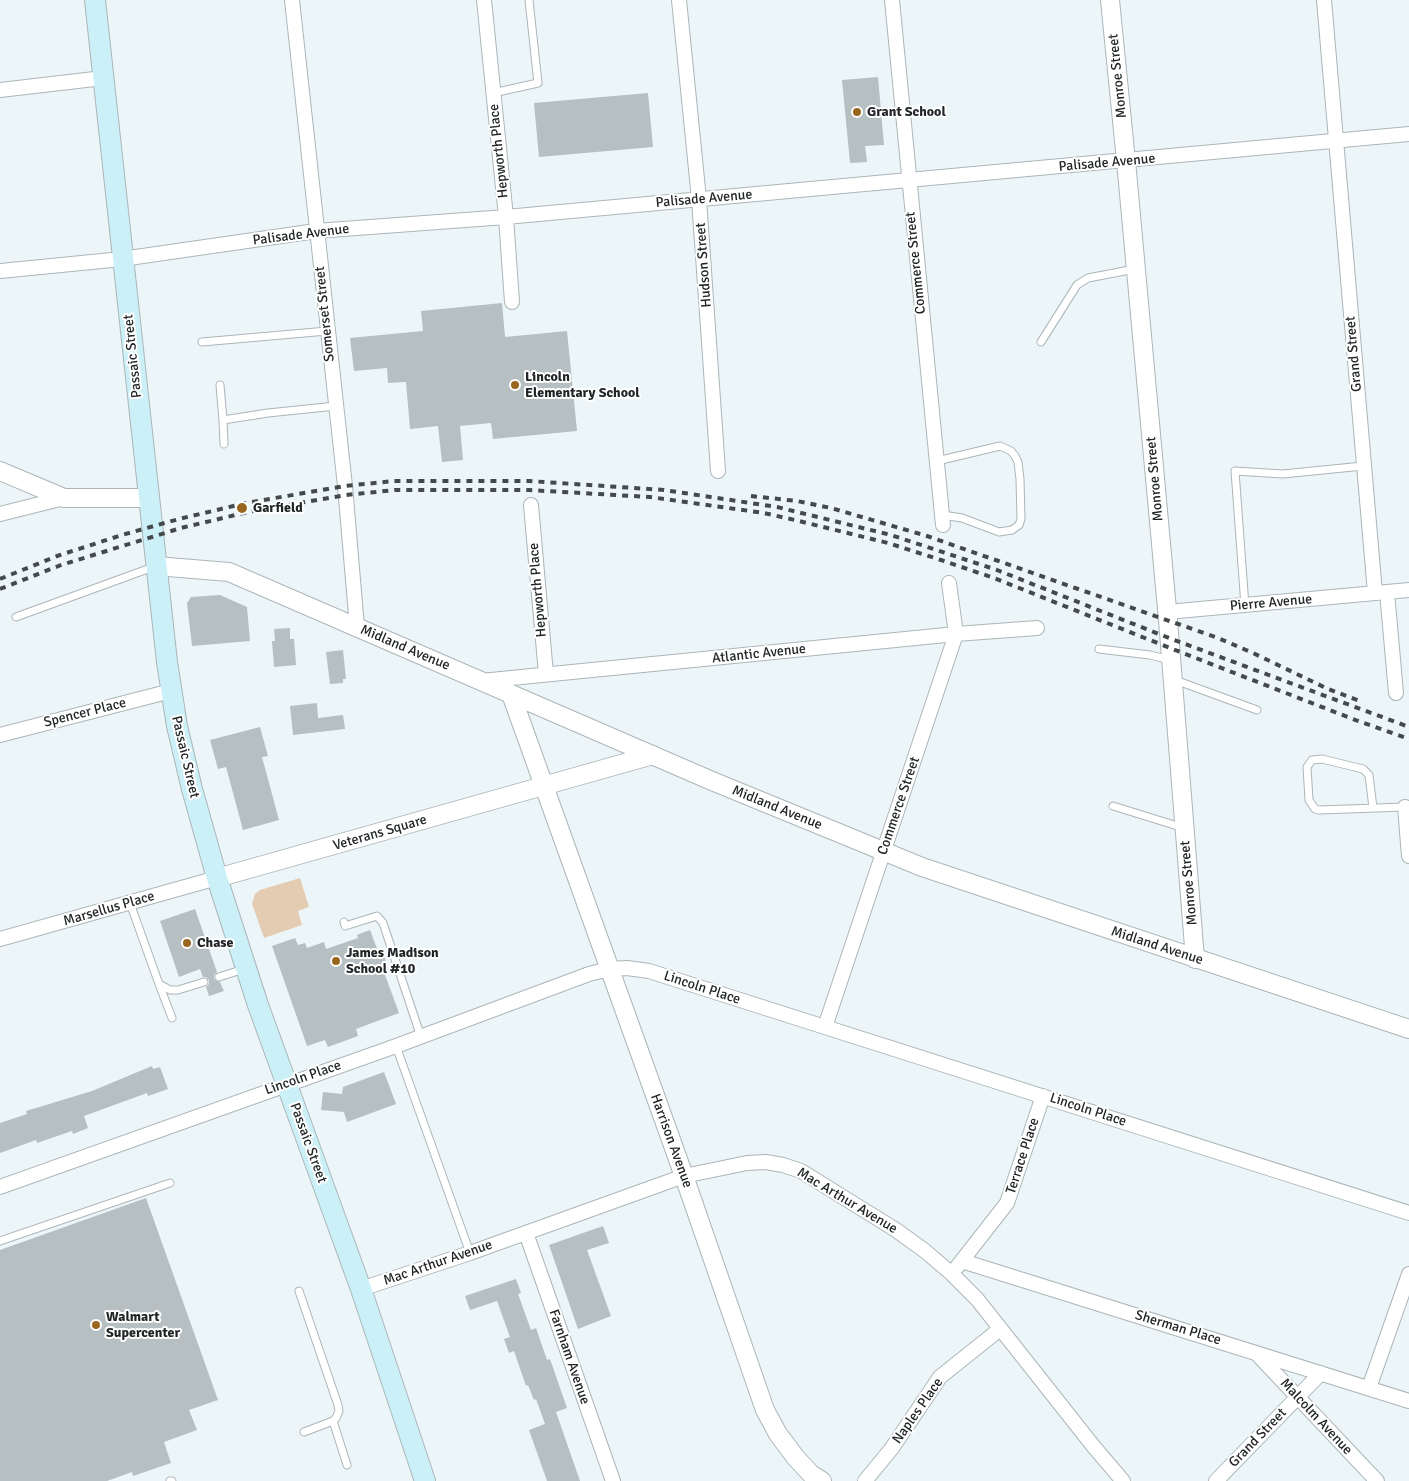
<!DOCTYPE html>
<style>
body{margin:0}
canvas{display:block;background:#ecf6f9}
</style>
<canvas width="1409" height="1481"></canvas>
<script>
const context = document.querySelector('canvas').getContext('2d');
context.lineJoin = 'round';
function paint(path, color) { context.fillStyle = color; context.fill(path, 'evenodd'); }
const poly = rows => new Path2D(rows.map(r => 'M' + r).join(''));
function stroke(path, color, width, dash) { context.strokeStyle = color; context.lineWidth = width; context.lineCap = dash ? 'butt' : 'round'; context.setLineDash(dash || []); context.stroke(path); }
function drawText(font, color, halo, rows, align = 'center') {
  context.font = font + ' Signika,sans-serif'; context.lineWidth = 4; context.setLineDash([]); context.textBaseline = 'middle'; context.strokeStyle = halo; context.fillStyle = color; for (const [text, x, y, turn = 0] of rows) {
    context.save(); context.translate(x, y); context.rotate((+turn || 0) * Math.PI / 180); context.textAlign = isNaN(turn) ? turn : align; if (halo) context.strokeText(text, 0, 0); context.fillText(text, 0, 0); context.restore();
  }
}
paint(poly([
 [300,878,309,907,298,911,302,925,264,938,252,904,255,894,260,890]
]), '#e3ccb2');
paint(poly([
 [878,77,884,145,865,146,867,162,850,163,842,80],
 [648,93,653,147,539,157,534,103],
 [502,303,505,337,567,331,577,431,493,439,491,423,460,426,463,460,442,462,438,426,410,429,406,382,388,383,387,368,354,371,350,338,423,331,421,311],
 [220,595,247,607,250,641,192,646,187,603,191,597],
 [290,628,290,639,294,639,296,665,274,667,272,641,275,641,274,629],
 [343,650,346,679,343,679,343,683,330,684,326,652],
 [317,703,318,718,343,715,345,729,293,735,290,706],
 [260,727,268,756,262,757,279,820,243,830,226,767,218,769,210,740],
 [195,909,217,972,214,975,214,979,220,982,224,991,209,996,206,987,209,984,209,980,206,977,203,977,200,969,179,977,160,921],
 [370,930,379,954,383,953,390,973,385,975,399,1013,356,1029,358,1036,328,1047,325,1040,307,1046,272,946,295,938,298,945,305,943,307,948,324,942,326,949,358,938,357,935],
 [152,1066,153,1069,160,1067,168,1089,148,1096,147,1093,84,1116,88,1128,73,1134,72,1131,37,1143,36,1140,0,1153,0,1123,27,1114,26,1111,92,1091],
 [384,1072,396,1104,347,1122,344,1112,321,1110,323,1092,342,1094,343,1087],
 [146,1198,218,1400,189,1410,197,1430,164,1442,171,1463,133,1476,132,1472,107,1481,0,1481,0,1250],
 [603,1226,609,1243,587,1250,611,1316,578,1329,549,1245],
 [516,1279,521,1293,518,1294,531,1330,536,1328,547,1360,550,1359,567,1408,556,1412,580,1481,547,1481,529,1430,545,1424,536,1399,534,1400,528,1385,526,1386,514,1351,509,1353,504,1339,510,1337,497,1301,470,1310,465,1296]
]), '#b6bfc2');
const service = poly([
 [493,93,538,83,529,0],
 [202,342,327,331],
 [1041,342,1077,285,1088,278,1135,269],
 [220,385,223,420,268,413,336,406],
 [223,420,224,444],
 [937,461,1000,446,1011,451,1015,456,1018,462,1020,479,1021,519,1019,525,1012,530,999,532,962,518,949,516,942,517],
 [1245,606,1235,471,1283,474,1363,466],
 [16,617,156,566],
 [1099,649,1150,655,1170,660],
 [1175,680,1257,710],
 [1113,806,1184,828],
 [1373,808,1369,775,1363,769,1322,759,1312,760,1307,767,1309,800,1315,809,1319,810,1405,807],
 [130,903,159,984,170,990,178,990,204,982],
 [344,922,345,926,377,916,383,923,421,1037],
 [219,977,244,969],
 [159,984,172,1018],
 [396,1046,470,1253],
 [0,1241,170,1183],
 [299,1291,338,1405,339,1411,336,1418,333,1421],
 [304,1432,333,1421,347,1465],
 [170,1481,172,1481]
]);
const minor = poly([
 [292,0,345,486,357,627],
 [484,0,506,217,512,302],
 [679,0,699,199,718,471],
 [892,0,943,525],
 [1324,0,1375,593],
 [0,90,103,78],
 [0,271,122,259,316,231,506,217,1409,134],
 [531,505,546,674],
 [0,514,64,498],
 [1387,592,1396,693],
 [1167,612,1409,590],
 [481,681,956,634,1037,628],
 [0,735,171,691],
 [1405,807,1409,856],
 [0,939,217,878],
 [825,1027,956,634,949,583],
 [0,1187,396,1046,589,974,609,969,627,968,649,971,1409,1213],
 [526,1233,613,1481],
 [962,1261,1409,1401],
 [957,1267,1007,1203,1043,1096],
 [361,1289,470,1253,684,1176,747,1163,766,1162,783,1165,801,1171,896,1230,925,1251,952,1274,977,1299,1094,1447,1123,1481],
 [1257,1354,1377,1481],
 [1369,1388,1409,1274],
 [865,1481,892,1448,940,1377,1000,1329],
 [1216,1481,1321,1373]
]);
const tertiary = poly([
 [1110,0,1126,161,1168,620,1195,959],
 [0,471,64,498,148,498],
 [156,566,229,572,712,781,922,867,1409,1029],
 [511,694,684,1176,765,1410,778,1434,796,1458,811,1474,822,1481],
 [217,878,653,755]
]);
const secondary = poly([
 [95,0,167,662,177,726,192,789,217,878,258,1005,361,1289,425,1481]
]);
stroke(service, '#acb6b9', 9);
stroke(minor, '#acb6b9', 16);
stroke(tertiary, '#acb6b9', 20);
stroke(secondary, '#acb6b9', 22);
stroke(service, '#fff', 7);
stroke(minor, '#fff', 14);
stroke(tertiary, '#fff', 18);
stroke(secondary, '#cbf0f8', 20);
stroke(poly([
 [751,496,797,501,831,508,927,536,1218,638,1253,653,1328,689,1360,701],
 [0,579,57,556,122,535,179,519,246,503,345,486,394,481,529,481,664,490,777,507,891,535,997,570,1169,638,1409,727],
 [0,589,61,565,181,528,248,512,346,495,395,490,529,490,650,497,764,513,799,521,888,543,941,560,994,578,1170,648,1358,721,1409,739]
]), '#44494b', 4, [6, 6]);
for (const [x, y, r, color] of [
 [857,112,5,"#9a661d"],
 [515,385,5,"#9a661d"],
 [242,508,6,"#9a661d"],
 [187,943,5,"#9a661d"],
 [336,961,5,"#9a661d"],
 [96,1325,5,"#9a661d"]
]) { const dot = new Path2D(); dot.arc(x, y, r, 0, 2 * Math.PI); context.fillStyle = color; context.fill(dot); stroke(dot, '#fff', 2); }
drawText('14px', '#212526', '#fff', [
 ["Monroe Street",1118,76,-96],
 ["Hepworth Place",499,151,-96],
 ["Palisade Avenue",1107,163,-5],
 ["Palisade Avenue",704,199,-5],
 ["Palisade Avenue",301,235,-7],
 ["Commerce Street",916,263,-96],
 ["Hudson Street",704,265,-94],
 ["Somerset Street",325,314,-96],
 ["Grand Street",1354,354,-95],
 ["Passaic Street",133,356,-96],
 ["Monroe Street",1155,479,-95],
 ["Hepworth Place",538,590,-95],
 ["Pierre Avenue",1271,603,-5],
 ["Midland Avenue",405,648,23],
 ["Atlantic Avenue",759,654,-6],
 ["Spencer Place",85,713,-14],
 ["Passaic Street",185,757,77],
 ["Commerce Street",899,806,-71],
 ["Midland Avenue",777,808,22],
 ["Veterans Square",380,833,-16],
 ["Monroe Street",1189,883,-95],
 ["Marsellus Place",109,909,-16],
 ["Midland Avenue",1157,946,18],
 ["Lincoln Place",702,988,18],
 ["Lincoln Place",303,1078,-19],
 ["Lincoln Place",1088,1110,18],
 ["Harrison Avenue",671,1141,70],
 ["Passaic Street",308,1143,70],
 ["Terrace Place",1023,1156,-72],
 ["Mac Arthur Avenue",847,1201,31],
 ["Mac Arthur Avenue",438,1263,-19],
 ["Sherman Place",1178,1328,17],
 ["Farnham Avenue",569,1357,71],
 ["Naples Place",918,1411,-55],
 ["Malcolm Avenue",1316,1417,47],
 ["Grand Street",1258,1438,-46]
]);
drawText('bold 14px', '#212526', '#fff', [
 ["Grant School",867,112],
 ["Lincoln",525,377],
 ["Elementary School",525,393],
 ["Garfield",253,508],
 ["Chase",197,943],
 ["James Madison",346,953],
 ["School #10",346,969],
 ["Walmart",106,1317],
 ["Supercenter",106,1333]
], 'left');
</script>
